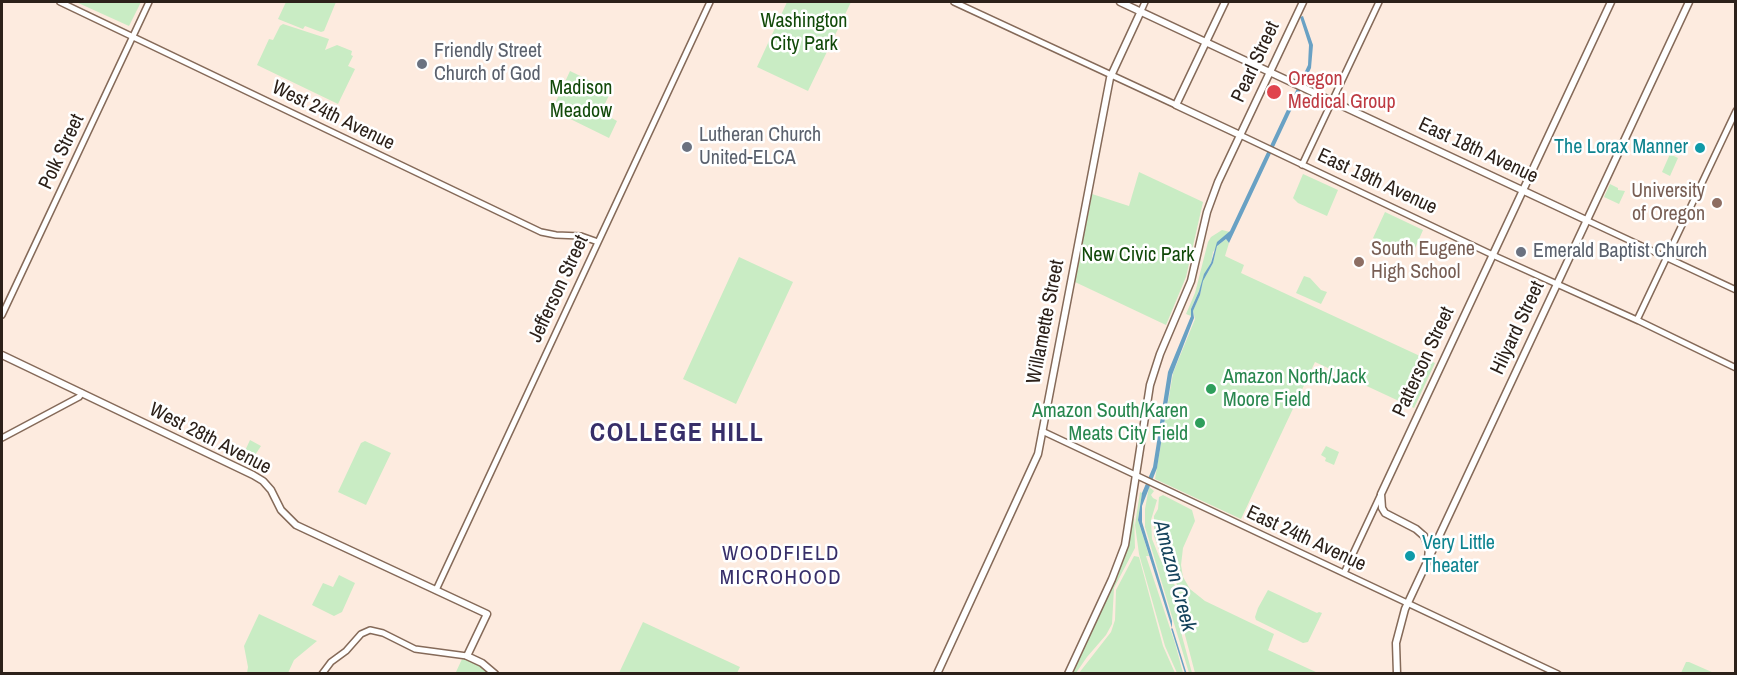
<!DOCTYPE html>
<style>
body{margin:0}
#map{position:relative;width:1737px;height:675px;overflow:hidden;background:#fdebdf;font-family:"Archivo Narrow",sans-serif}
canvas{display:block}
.frame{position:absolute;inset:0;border:3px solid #2c211a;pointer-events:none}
</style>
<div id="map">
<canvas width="1737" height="675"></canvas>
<div class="frame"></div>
</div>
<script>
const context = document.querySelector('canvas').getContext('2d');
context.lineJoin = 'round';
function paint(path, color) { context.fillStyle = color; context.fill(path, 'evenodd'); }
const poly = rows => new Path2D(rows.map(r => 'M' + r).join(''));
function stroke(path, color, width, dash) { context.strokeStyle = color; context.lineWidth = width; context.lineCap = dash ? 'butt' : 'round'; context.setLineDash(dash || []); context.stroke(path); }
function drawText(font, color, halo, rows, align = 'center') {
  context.font = font + ' "Archivo Narrow",sans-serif'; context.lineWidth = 5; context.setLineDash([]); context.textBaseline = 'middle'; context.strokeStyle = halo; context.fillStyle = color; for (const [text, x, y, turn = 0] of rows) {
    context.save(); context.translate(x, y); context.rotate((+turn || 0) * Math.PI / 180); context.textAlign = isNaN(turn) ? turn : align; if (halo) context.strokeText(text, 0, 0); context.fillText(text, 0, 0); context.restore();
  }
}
paint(poly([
 [76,2,141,2,129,26],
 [286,2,336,2,324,31,321,32,305,26,303,29,278,19],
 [787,2,851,2,808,91,757,67],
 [283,24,329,39,325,50,337,45,352,51,351,55,353,56,348,66,355,69,338,104,257,65,269,39,273,40,280,26],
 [570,71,611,91,601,112,617,121,609,138,552,110],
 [1670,154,1678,158,1670,176,1662,172],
 [1139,172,1203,202,1186,277,1166,325,1075,282,1092,194,1129,206],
 [1303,174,1338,190,1327,216,1298,203,1293,198],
 [1610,184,1618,188,1618,190,1625,191,1619,204,1604,197],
 [1385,212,1423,230,1413,253,1411,254,1398,250,1373,238],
 [1222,230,1230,232,1224,237,1213,252,1211,263,1191,309,1191,316,1186,314,1195,293,1208,242,1211,237],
 [1226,239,1229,243,1225,256,1244,265,1241,273,1435,363,1414,408,1315,362,1241,519,1155,479,1173,373,1195,319,1193,311,1200,295,1203,281,1213,263,1217,246],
 [739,257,793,282,736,404,683,379],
 [1304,276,1310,278,1321,290,1327,292,1321,304,1296,293],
 [250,440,261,446,253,458,244,453],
 [365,441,391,453,366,505,338,492,361,443],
 [1326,446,1339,452,1334,465,1325,461,1326,458,1321,455],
 [1149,487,1154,491,1151,495,1153,498,1157,500,1151,520,1152,539,1160,559,1172,578,1176,589,1182,636,1192,673,1189,673,1145,527,1145,509],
 [1140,492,1142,493,1138,520,1149,556,1146,556,1175,643,1183,673,1177,673,1165,646,1139,554,1135,525],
 [1163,495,1192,510,1195,521,1183,548,1181,565,1183,577,1190,589,1205,601,1274,634,1268,650,1318,673,1195,673,1185,635,1178,587,1169,567,1163,560,1154,536,1154,516,1158,509,1159,497],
 [1134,515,1135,548,1114,588,1112,624,1106,635,1087,657,1076,673,1072,674,1118,575,1128,544],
 [1134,556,1139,557,1163,646,1175,673,1079,673,1111,632,1115,620,1116,590],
 [339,575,355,583,342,612,334,616,312,605,323,583,333,587],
 [1268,590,1317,613,1319,612,1322,613,1308,642,1303,643,1256,620,1255,617,1258,608],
 [259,614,317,641,294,660,288,673,247,673,248,667,244,646],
 [643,622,740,667,737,673,619,673],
 [462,659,475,662,489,673,456,672],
 [1686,662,1689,662,1714,673,1681,673]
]), '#c9ecc4');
paint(poly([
 [1303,16,1313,45,1311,68,1229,243,1226,239,1217,246,1213,263,1203,281,1200,295,1193,311,1194,318,1172,375,1157,468,1142,506,1142,522,1172,621,1172,628,1138,520,1142,493,1153,467,1168,372,1191,316,1191,309,1199,291,1204,274,1211,263,1217,242,1230,231,1308,65,1309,45,1300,17]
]), '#69a1c4');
stroke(poly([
 [1172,629,1186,674]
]), '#69a1c4', 1.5);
const minor = poly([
 [60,2,541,232,556,235,581,236,598,242],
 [954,2,1176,105],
 [1141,11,1145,2],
 [1240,135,1497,257,1639,321,1736,368],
 [1302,165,1379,2],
 [1586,220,1736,290],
 [2,315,149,2],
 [1637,320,1736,111],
 [1042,431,1558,674],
 [2,438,79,397,82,393],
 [1344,573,1381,494],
 [436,590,710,2],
 [322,674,331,662,346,651,361,634,370,630,383,633,415,649,467,656]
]);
const major = poly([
 [1120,2,1586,220],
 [1225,2,1176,105,1240,135],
 [2,355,253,475,263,481,271,490,281,510,296,525,487,614,467,656,482,663,495,674],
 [1428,559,1429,548,1424,536,1416,529,1385,513,1382,508,1381,494,1611,2],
 [937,674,1038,454,1110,78,1141,11],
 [1068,674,1112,579,1125,545,1150,385,1160,354,1191,281,1207,212,1218,182,1303,2],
 [1397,674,1396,643,1405,609,1689,2]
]);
stroke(minor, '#856a59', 8);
stroke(major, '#856a59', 9);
stroke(minor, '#fff', 5);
stroke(major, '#fff', 6);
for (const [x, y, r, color] of [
 [422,64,6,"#6b7280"],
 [1274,92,8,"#e0444e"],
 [687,147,6,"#6b7280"],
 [1700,148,6,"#0f9aa8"],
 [1717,203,6,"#8d6e63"],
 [1521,252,6,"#6b7280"],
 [1359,262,6,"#8d6e63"],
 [1211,389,6,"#2e9e5b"],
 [1200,423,6,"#2e9e5b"],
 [1410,556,6,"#0f9aa8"]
]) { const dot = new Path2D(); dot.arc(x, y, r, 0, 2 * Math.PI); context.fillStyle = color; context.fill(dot); stroke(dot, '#fff', 2); }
drawText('20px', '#114909', '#fff', [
 ["Washington",804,22],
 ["City Park",804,45],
 ["Madison",581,89],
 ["Meadow",581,112],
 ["New Civic Park",1138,256]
]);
drawText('20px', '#5b616d', '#fff', [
 ["Friendly Street",434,52],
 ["Church of God",434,75],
 ["Lutheran Church",699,136],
 ["United-ELCA",699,159],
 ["Emerald Baptist Church",1533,252]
], 'left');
drawText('20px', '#2c211a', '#fff', [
 ["Pearl Street",1256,62,-65],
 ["West 24th Avenue",333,116,26],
 ["East 18th Avenue",1478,151,25],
 ["Polk Street",62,152,-65],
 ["East 19th Avenue",1377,182,25],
 ["Jefferson Street",559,289,-65],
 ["Willamette Street",1046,322,-79],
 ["Hilyard Street",1518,328,-65],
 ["Patterson Street",1424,362,-65],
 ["West 28th Avenue",210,439,27],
 ["East 24th Avenue",1306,539,25]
]);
drawText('20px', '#be3a42', '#fff', [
 ["Oregon",1288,80],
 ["Medical Group",1288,103]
], 'left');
drawText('20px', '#0d838f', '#fff', [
 ["The Lorax Manner",1688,148],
 ["Very Little",1422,544,"left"],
 ["Theater",1422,567,"left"]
], 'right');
drawText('20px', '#785e54', '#fff', [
 ["University",1705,192],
 ["of Oregon",1705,215],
 ["South Eugene",1371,250,"left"],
 ["High School",1371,273,"left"]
], 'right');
drawText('20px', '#27864d', '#fff', [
 ["Amazon North/Jack",1223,378],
 ["Moore Field",1223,401],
 ["Amazon South/Karen",1188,412,"right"],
 ["Meats City Field",1188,435,"right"]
], 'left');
context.letterSpacing = '1.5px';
drawText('21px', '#372e69', '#fff', [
 ["WOODFIELD",781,554],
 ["MICROHOOD",781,578]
]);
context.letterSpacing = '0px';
drawText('italic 21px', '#14425b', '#fff', [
 ["Amazon Creek",1174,576,75]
]);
context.letterSpacing = '1.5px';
drawText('bold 26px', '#372e69', '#fff', [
 ["COLLEGE HILL",677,434]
]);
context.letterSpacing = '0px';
</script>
